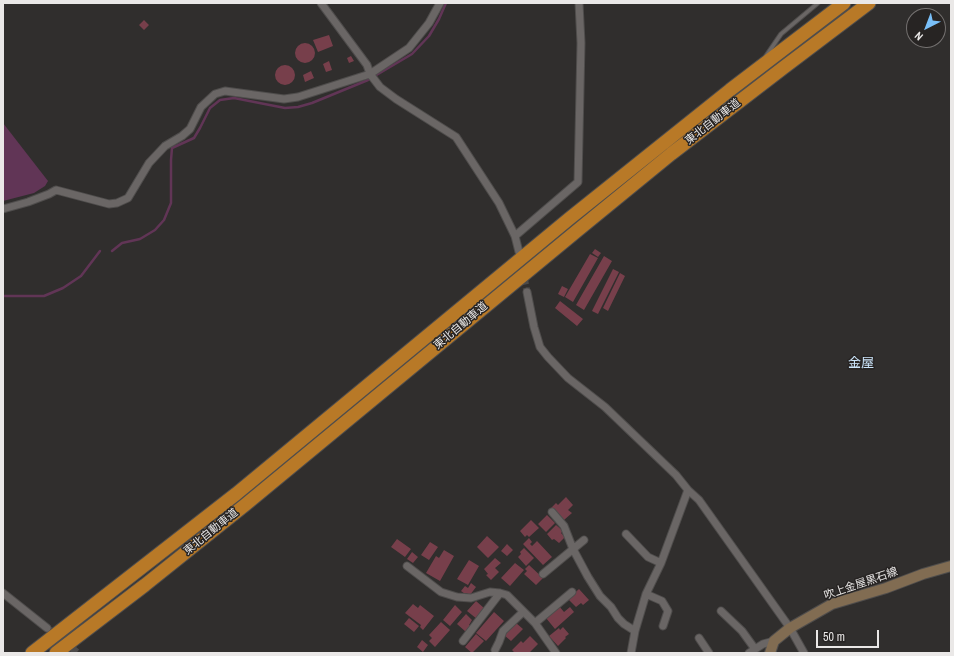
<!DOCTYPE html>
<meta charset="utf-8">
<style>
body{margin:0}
#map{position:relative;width:954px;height:656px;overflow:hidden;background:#302e2d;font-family:"Archivo Narrow",sans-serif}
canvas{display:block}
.frame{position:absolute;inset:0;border:4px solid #eae8e7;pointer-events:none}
.north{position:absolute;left:906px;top:8px;width:40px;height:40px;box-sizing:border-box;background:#272423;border:1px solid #757271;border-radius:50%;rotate:222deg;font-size:11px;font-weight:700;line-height:16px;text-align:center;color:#eae8e7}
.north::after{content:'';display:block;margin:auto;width:14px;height:18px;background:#79bff8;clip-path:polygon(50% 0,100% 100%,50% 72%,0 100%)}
.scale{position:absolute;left:816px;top:630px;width:63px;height:18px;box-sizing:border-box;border:2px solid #eae8e7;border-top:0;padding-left:5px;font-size:12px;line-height:14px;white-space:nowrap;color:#eae8e7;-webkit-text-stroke:3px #272423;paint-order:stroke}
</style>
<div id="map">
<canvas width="954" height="656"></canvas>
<div class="frame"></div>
<div class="north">N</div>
<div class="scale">50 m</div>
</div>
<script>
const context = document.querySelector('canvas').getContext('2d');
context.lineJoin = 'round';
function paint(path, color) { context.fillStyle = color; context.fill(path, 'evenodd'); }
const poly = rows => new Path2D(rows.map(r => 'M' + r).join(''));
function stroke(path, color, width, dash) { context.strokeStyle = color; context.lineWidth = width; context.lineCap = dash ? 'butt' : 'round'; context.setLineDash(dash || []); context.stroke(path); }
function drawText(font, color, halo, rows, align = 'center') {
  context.font = font + ' "Archivo Narrow","Noto Sans JP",sans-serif'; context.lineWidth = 3; context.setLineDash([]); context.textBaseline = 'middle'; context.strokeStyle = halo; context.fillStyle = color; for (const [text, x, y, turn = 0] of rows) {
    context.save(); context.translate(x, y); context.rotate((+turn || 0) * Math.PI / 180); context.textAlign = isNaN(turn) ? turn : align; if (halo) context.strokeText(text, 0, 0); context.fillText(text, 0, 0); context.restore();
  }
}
paint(poly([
 [3,123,48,181,45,186,34,193,3,201]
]), '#613556');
stroke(poly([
 [112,251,122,243,140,239,155,230,164,220,171,203,171,160,172,148,194,138,200,128,210,108,220,100,234,98,285,108,298,107,312,103,368,80,412,54,429,36,439,19,446,3],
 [3,296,44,296,63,288,81,276,100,251]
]), '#613556', 2.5);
paint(poly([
 [144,20,149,25,144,30,139,25],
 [329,35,333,46,318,52,313,40],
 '295 53a10 10 0 1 1 20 0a10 10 0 1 1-20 0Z',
 [351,56,354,61,349,63,347,58],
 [329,61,332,70,326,72,323,64],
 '275 75a10 10 0 1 1 20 0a10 10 0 1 1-20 0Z',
 [311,71,314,78,305,82,303,75],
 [595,249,601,253,598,257,592,253],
 [590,254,598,258,573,302,565,297],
 [604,256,612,261,584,310,576,305],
 [613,269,619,272,598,314,592,311],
 [620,273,625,276,608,311,603,308],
 [562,286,568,289,564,297,558,294],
 [560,301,583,319,577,326,555,308],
 [566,497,573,505,568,510,572,513,564,520,551,508,556,503,558,505],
 [547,515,555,523,546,532,538,524],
 [531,520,539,528,529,537,527,535,525,537,520,531],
 [556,525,563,531,561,533,565,537,559,543,554,539,552,540,547,534],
 [487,536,499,547,488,558,477,547],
 [529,538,532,542,530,544,532,546,537,541,552,557,543,565,523,544],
 [397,539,411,549,405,557,391,547],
 [430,542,438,547,429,560,421,555],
 [507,544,513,550,507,556,501,551],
 [524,548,534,558,526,566,518,557,521,554,520,552],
 [444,550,454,556,440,581,426,573,436,556,439,558],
 [412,552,418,557,413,563,407,559],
 [495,558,501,563,495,568,499,572,491,580,486,575,488,574,484,569],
 [469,560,479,566,468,585,457,579],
 [515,563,524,570,510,586,501,578],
 [529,565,543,578,536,585,524,574,527,571,525,569],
 [471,583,476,587,470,595,466,593,465,594,461,591,465,586,468,588],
 [579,589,589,600,583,605,581,603,576,607,568,599],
 [476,601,484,608,477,619,467,611],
 [413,604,418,608,420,605,434,616,423,630,420,627,421,625,405,613],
 [455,605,462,612,450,626,443,620],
 [559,606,564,612,570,607,574,612,555,629,546,618],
 [494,612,504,621,486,641,476,633],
 [466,614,472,620,469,625,471,626,466,632,457,624],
 [409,618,419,626,414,632,404,624],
 [441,622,450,630,435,647,429,641,432,638,429,635],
 [516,623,523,629,511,641,504,635],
 [563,627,569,634,565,637,566,638,558,646,549,636,559,628,560,630],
 [476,634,484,641,472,653,465,647],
 [530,636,538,644,529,653,515,653,512,650,521,641,523,643],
 [422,640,428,645,423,652,417,647]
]), '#773f4b');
stroke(poly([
 [520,257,527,292],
 [47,628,78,653]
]), '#4c4a49', 7, [7, 3.5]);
const lane = poly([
 [766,56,781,34,818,3]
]);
const street = poly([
 [321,3,367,65,370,74,380,87,396,99,456,137,499,203,515,236,519,252],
 [3,209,28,202,49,194,56,190,109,204,117,203,128,198,149,163,165,146,182,136,190,129,201,107,215,94,225,91,284,99,298,97,370,74,409,48,429,23,440,3],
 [515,236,578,182,581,43,579,3],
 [527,292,534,327,540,347,548,357,568,378,605,407,676,475,688,490,699,500,790,628,804,653],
 [552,512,564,526,573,549,588,577,600,596,611,607,618,618,624,624,635,631],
 [626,534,648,557,661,563],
 [407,566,441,592,457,597,471,598,490,592,500,593,507,595,535,623,556,653],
 [543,574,584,540],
 [3,593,47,628],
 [646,594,662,601,668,611,663,626],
 [721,611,742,631,755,649],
 [535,623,572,592],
 [699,638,709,653],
 [463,641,500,593],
 [495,650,499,642,503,631,523,612],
 [631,653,635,631,646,594,661,563,688,490],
 [749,653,763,644,774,641]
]);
const secondary = poly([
 [770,653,774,641,790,628,832,604,886,588,923,574,951,566]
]);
const highway = poly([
 [32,653,236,494,570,218,730,90,844,3],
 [56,653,145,585,245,505,578,230,671,154,783,68,869,3]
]);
stroke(lane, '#4f4d4c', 5.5);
stroke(street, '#4f4d4c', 9);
stroke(secondary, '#4f4d4c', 12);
stroke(highway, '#4f4d4c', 15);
stroke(lane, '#6a6665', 3.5);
stroke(street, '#6a6665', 7);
stroke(secondary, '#816c52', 10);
stroke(highway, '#b87927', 13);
drawText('11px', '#eae8e7', '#272423', [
 ["東北自動車道",713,122,-38],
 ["東北自動車道",461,326,-40],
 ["東北自動車道",211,532,-39],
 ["吹上金屋黒石線",861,584,-19]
]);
drawText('13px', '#cbe5fa', '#272423', [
 ["金屋",861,364]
]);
</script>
